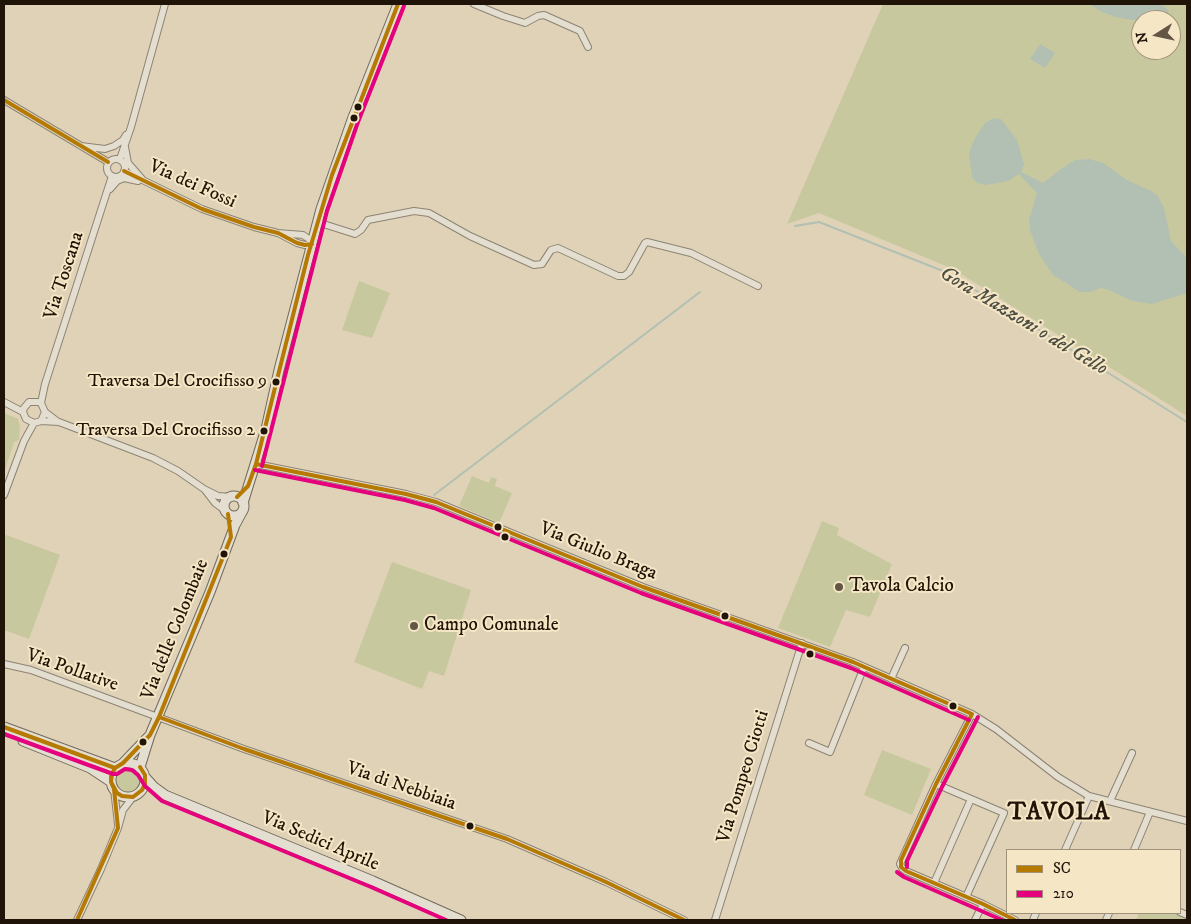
<!DOCTYPE html>
<style>
body{margin:0}
#map{position:relative;width:1191px;height:924px;overflow:hidden;background:#dfd2b7;font-family:"IM FELL DW Pica",serif}
canvas{display:block}
.frame{position:absolute;inset:0;border:5px solid #201408;pointer-events:none}
.legend{position:absolute;left:1006px;top:849px;width:175px;height:65px;box-sizing:border-box;background:#f5e6c5;border:1px solid #a09279;margin:0;padding:6px 9px;list-style:none;font-size:15px;color:#201408}
.legend li{display:flex;align-items:center;gap:10px;height:25px}
.legend b{width:25px;border:1px solid #a09279}
.north{position:absolute;left:1131px;top:10px;width:50px;height:50px;box-sizing:border-box;background:#f5e6c5;border:1px solid #a09279;border-radius:50%;rotate:260deg;font-size:14px;font-weight:700;line-height:20px;text-align:center;color:#201408}
.north::after{content:'';display:block;margin:auto;width:18px;height:22px;background:#635645;clip-path:polygon(50% 0,100% 100%,50% 72%,0 100%)}
</style>
<div id="map">
<canvas width="1191" height="924"></canvas>
<div class="frame"></div>
<ul class="legend">
<li><b style="height:6px;background:#b67a02"></b>SC</li>
<li><b style="height:6px;background:#e5007d"></b>210</li>
</ul>
<div class="north">N</div>
</div>
<script>
const context = document.querySelector('canvas').getContext('2d');
context.lineJoin = 'round';
function paint(path, color) { context.fillStyle = color; context.fill(path, 'evenodd'); }
const poly = rows => new Path2D(rows.map(r => 'M' + r).join(''));
function stroke(path, color, width, dash) { context.strokeStyle = color; context.lineWidth = width; context.lineCap = dash ? 'butt' : 'round'; context.setLineDash(dash || []); context.stroke(path); }
function drawText(font, color, halo, rows, align = 'center') {
  context.font = font + ' "IM FELL DW Pica",serif'; context.lineWidth = 4; context.setLineDash([]); context.textBaseline = 'middle'; context.strokeStyle = halo; context.fillStyle = color; for (const [text, x, y, turn = 0] of rows) {
    context.save(); context.translate(x, y); context.rotate((+turn || 0) * Math.PI / 180); context.textAlign = isNaN(turn) ? turn : align; if (halo) context.strokeText(text, 0, 0); context.fillText(text, 0, 0); context.restore();
  }
}
paint(poly([
 [883,4,1187,4,1187,416,953,269,819,213,787,224],
 [1141,20,1171,20,1171,50,1141,50],
 [359,281,390,293,372,338,342,330],
 [4,413,18,419,20,427,19,440,14,442,4,473],
 [472,476,489,483,491,477,497,479,495,486,512,493,499,523,459,506],
 [822,521,839,528,837,535,892,564,870,617,846,610,830,647,778,628],
 [6,535,60,555,29,639,4,630,4,541],
 [392,562,471,590,444,676,429,671,422,689,354,662],
 [882,750,931,769,912,815,864,795],
 '114 780a14 14 0 1 1 28 0a14 14 0 1 1-28 0Z',
 [1139,913,1175,913,1187,918,1187,920,1136,920]
]), '#c8c89e');
paint(poly([
 [1089,4,1162,4,1168,10,1169,15,1166,20,1132,20,1116,17,1102,12],
 [1040,44,1055,53,1045,68,1030,59],
 [994,118,1001,119,1017,140,1024,164,1021,172,1043,183,1061,169,1075,160,1089,159,1103,163,1127,180,1151,191,1158,196,1164,208,1171,241,1187,258,1187,293,1152,304,1132,301,1109,290,1101,288,1090,292,1080,292,1053,275,1039,254,1030,230,1029,220,1037,193,1019,174,1008,181,986,185,977,183,972,177,969,153,975,138,985,123]
]), '#b1c0b2');
stroke(poly([
 [795,226,819,222,948,273,1187,422],
 [434,495,700,292]
]), '#b1c0b2', 2);
const street = poly([
 [474,4,503,16,525,23,538,16,544,15,580,31,588,47],
 [4,100,108,162],
 [81,146,105,149,114,146,123,140,126,135],
 [125,147,128,163,142,179],
 [120,159,131,127,165,4],
 '107 168a9 9 0 1 1 18 0a9 9 0 1 1-18 0Z',
 [124,171,202,209,254,227,278,233,303,235,309,239,312,244,305,245,297,243,278,233],
 [110,189,117,181,124,178,138,181],
 [317,222,355,234,361,230,368,220,414,211,429,213,470,236,534,265,542,264,551,250,558,248,618,276,624,276,629,272,645,243,647,242,691,253,758,286],
 [4,402,23,412],
 [41,403,45,384,112,176],
 [45,412,41,421,34,423,26,419,23,412,24,408,29,402,38,402,41,403,45,412,58,422],
 [41,421,59,422,153,458,178,471,204,489,218,496,232,497],
 [256,464,406,494,436,502,643,587,853,662,972,714,996,729,1058,777,1089,796,1187,821],
 [205,490,215,503,226,511],
 [4,495,24,441,34,423],
 [4,664,31,670,244,749,507,839,606,882,684,920],
 [891,679,905,648],
 [972,714,936,784,900,864,902,868,906,871,983,904,1015,920],
 [809,743,830,752,864,667],
 [936,784,1004,813,966,897],
 [114,789,118,824],
 [1110,801,1132,753],
 [1065,850,1089,796],
 [1134,850,1150,812],
 [934,883,971,799],
 [1180,912,1187,915],
 [77,920,101,869,118,828,123,810,133,797],
 [715,920,802,643],
 [975,920,983,904],
 [1033,920,1036,913],
 [1106,920,1109,913]
]);
const secondary = poly([
 '224 506a10 10 0 1 1 20 0a10 10 0 1 1-20 0Z',
 [243,503,266,429,279,370,321,209,352,120,398,4],
 [4,727,115,768],
 [23,741,90,768,111,782],
 '111 780a17 17 0 1 1 34 0a17 17 0 1 1-34 0Z',
 [123,763,148,737],
 [140,767,150,735,210,592,235,525,242,512],
 [145,777,154,787,165,795,373,881,461,920]
]);
stroke(street, '#8c8373', 8);
stroke(secondary, '#726a5b', 11);
stroke(street, '#e4ded0', 6);
stroke(secondary, '#e4ded0', 9);
stroke(poly([
 [4,100,108,162],
 [124,171,202,209,254,227,278,233,297,243,305,245,312,244],
 [256,464,406,494,436,502,643,587,853,662,972,714],
 [237,497,248,486,256,464,308,255,332,175,398,4],
 [159,717,244,749,507,839,606,882,684,920],
 [4,727,115,768],
 [111,776,111,782,117,793,122,796,133,797,142,790,145,784,145,775,140,767],
 [901,867,901,860,936,784,972,714],
 [901,867,906,871,983,904,1015,920],
 [77,920,118,828,114,789,111,782,112,774,115,768,123,763,150,735,159,717,231,537,228,514]
]), '#b67a02', 4);
stroke(poly([
 [262,466,327,211,358,122,404,6],
 [255,470,405,500,434,508,641,593,851,668,969,720],
 [4,734,113,774,117,774,125,769,132,770,138,775,145,786,162,801,371,887,446,920],
 [907,867,907,861,942,787,978,717],
 [897,872,904,877,1002,920]
]), '#e5007d', 4);
for (const [x, y, r, color] of [
 [358,107,4.5,"#201408"],
 [354,118,4.5,"#201408"],
 [276,382,4.5,"#201408"],
 [264,431,4.5,"#201408"],
 [498,527,4.5,"#201408"],
 [505,537,4.5,"#201408"],
 [224,554,4.5,"#201408"],
 [839,587,5,"#635645"],
 [725,616,4.5,"#201408"],
 [414,626,5,"#635645"],
 [810,654,4.5,"#201408"],
 [953,706,4.5,"#201408"],
 [143,742,4.5,"#201408"],
 [470,826,4.5,"#201408"]
]) { const dot = new Path2D(); dot.arc(x, y, r, 0, 2 * Math.PI); context.fillStyle = color; context.fill(dot); stroke(dot, '#f5e6c5', 2); }
drawText('18px', '#201408', '#f5e6c5', [
 ["Traversa Del Crocifisso 9",267,382],
 ["Traversa Del Crocifisso 2",255,431]
], 'right');
drawText('19px', '#201408', '#f5e6c5', [
 ["Via dei Fossi",192,185,24],
 ["Via Toscana",65,276,-72],
 ["Via Giulio Braga",598,552,22],
 ["Via delle Colombaie",176,630,-68],
 ["Via Pollative",72,671,19],
 ["Via Pompeo Ciotti",744,777,-73],
 ["Via di Nebbiaia",401,787,19],
 ["Via Sedici Aprile",320,842,23]
]);
drawText('19px', '#201408', '#f5e6c5', [
 ["Tavola Calcio",849,587],
 ["Campo Comunale",424,626]
], 'left');
drawText('italic 20px', '#4c4d43', '#f5e6c5', [
 ["Gora Mazzoni o del Gello",1023,322,31]
]);
context.letterSpacing = '1px';
drawText('bold 24px', '#201408', '#f5e6c5', [
 ["TAVOLA",1059,814]
]);
context.letterSpacing = '0px';
</script>
